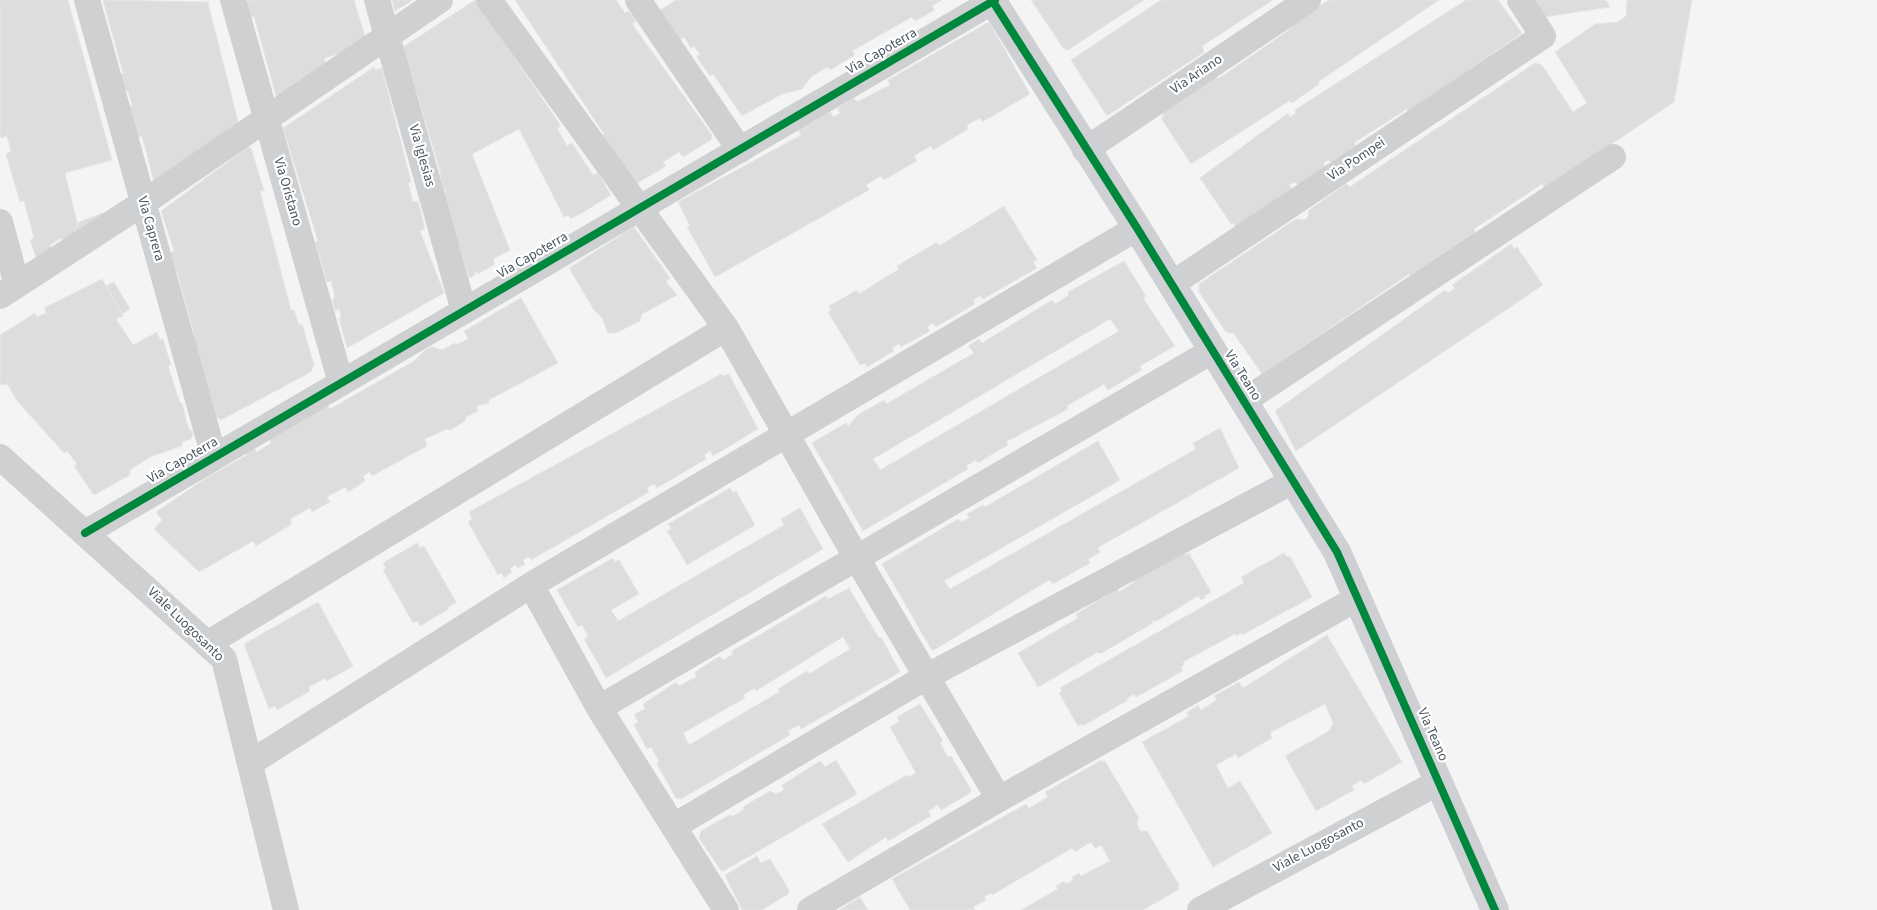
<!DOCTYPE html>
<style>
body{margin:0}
canvas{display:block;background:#f4f4f4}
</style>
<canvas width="1877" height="910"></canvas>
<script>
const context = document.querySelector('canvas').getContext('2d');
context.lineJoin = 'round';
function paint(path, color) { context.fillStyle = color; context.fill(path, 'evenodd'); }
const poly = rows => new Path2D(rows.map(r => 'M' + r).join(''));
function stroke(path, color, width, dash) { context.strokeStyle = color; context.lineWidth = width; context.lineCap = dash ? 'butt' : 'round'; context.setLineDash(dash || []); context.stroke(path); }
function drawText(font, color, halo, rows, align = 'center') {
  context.font = font + ' "Source Sans 3",sans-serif'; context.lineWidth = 4.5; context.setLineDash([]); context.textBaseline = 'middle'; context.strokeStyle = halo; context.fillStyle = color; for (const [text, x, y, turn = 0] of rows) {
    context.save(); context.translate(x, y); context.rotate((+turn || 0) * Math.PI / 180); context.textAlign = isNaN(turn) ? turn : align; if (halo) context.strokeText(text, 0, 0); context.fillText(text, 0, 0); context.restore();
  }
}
const building = poly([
 [0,0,68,0,112,160,65,173,78,226,74,228,77,234,65,243,61,238,50,245,52,251,36,257,30,240,34,238,24,201,20,202,6,154,11,151,7,136,1,138,0,136,0,0],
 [103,0,210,2,208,3,241,133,157,193,142,136,137,137,127,107,132,106,128,91,124,92,118,75,123,73,103,0],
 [354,0,368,46,324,58,330,74,279,107,254,16,248,18,244,3,249,0,354,0],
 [392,0,413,0,395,11,392,0],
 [475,0,561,126,557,128,567,146,572,143,593,175,598,173,611,195,582,213,570,219,569,215,564,217,519,129,472,154,510,250,493,259,495,264,478,274,475,272,474,276,469,278,442,194,446,192,442,187,440,171,403,47,475,0],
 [515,0,616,0,625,13,629,11,636,21,632,24,712,135,711,140,683,157,679,152,663,162,666,166,636,184,602,136,604,134,515,0],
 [676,0,942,0,932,6,935,10,915,21,912,17,852,51,855,55,830,70,828,67,812,76,802,89,782,94,742,116,713,74,710,76,696,56,700,55,694,46,691,48,684,37,680,40,660,10,676,0],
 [1031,0,1144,0,1068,50,1063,48,1031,0],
 [1161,0,1273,0,1202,46,1204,52,1107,116,1071,60,1161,0],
 [1329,0,1439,0,1318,82,1319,84,1292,103,1289,101,1191,164,1161,118,1164,116,1161,112,1216,75,1218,79,1289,30,1287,27,1329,0],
 [1466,0,1498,0,1522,33,1409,112,1407,109,1354,143,1356,146,1331,162,1329,160,1323,163,1326,168,1299,186,1295,182,1289,185,1293,190,1237,228,1233,223,1231,224,1200,178,1288,113,1290,117,1296,113,1295,110,1466,0],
 [1535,0,1606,0,1610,7,1545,17,1535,0],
 [1627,0,1692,0,1674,102,1545,189,1542,184,1474,229,1476,234,1412,278,1409,274,1262,374,1234,334,1226,332,1199,292,1199,284,1296,219,1305,220,1308,217,1309,210,1346,184,1350,187,1354,184,1535,63,1542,65,1573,112,1587,103,1555,52,1595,24,1618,22,1626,16,1627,0],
 [989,22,1030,94,982,122,980,118,967,125,968,129,933,150,931,146,914,156,917,161,884,180,881,176,866,185,869,190,715,277,687,227,690,226,678,202,801,135,799,130,830,112,833,117,840,113,838,108,854,98,857,102,890,85,888,80,989,22],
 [374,67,375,70,382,68,411,182,408,183,413,202,418,201,425,229,420,231,444,293,347,348,339,319,341,318,339,309,335,311,332,299,335,298,331,281,327,282,315,242,318,241,283,128,374,67],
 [248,147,251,148,264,191,260,191,291,310,294,310,299,325,302,324,314,365,311,372,221,420,215,416,191,335,194,334,176,269,172,271,168,254,174,251,161,211,248,147],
 [124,205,79,238,74,228,78,226,77,223,124,205],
 [1004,206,1037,260,1033,262,1037,268,983,299,980,296,973,300,975,304,936,327,933,323,927,327,930,331,901,347,899,344,892,348,894,351,867,367,865,363,860,365,828,312,831,310,829,306,857,290,859,294,899,269,897,266,937,242,939,246,1004,206],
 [634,227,670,278,666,282,677,295,642,314,640,321,616,333,608,333,602,318,594,310,569,268,634,227],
 [1511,244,1514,249,1517,247,1543,285,1296,451,1275,411,1445,290,1448,293,1455,288,1452,285,1511,244],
 [1124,261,1146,296,1143,298,1175,346,1140,366,1142,370,1108,390,1104,384,1067,406,1068,409,1006,442,1008,445,978,463,976,460,966,466,968,469,863,531,812,443,846,423,848,426,858,415,884,400,886,404,974,353,968,346,979,339,982,343,1052,300,1055,304,1069,295,1068,292,1124,261],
 [1110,319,1119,331,880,470,873,459,1110,319],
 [102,279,123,316,116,319,133,345,157,332,160,340,163,339,171,365,168,366,180,403,182,403,188,427,193,433,191,439,182,442,182,446,150,457,130,470,130,475,94,495,74,466,77,464,67,451,64,453,18,402,7,384,0,385,0,335,35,313,37,317,46,313,44,308,102,279],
 [114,282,130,309,122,314,106,286,114,282],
 [521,298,558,363,489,400,489,403,477,406,478,411,466,417,465,421,450,430,447,429,425,439,427,446,372,476,370,472,363,476,365,481,348,492,345,487,327,497,330,502,312,512,310,508,290,519,292,524,256,546,253,541,199,572,154,529,162,520,156,512,206,478,247,455,245,451,253,447,257,452,271,443,269,438,327,404,330,409,414,361,426,349,432,347,442,350,455,343,456,345,468,339,464,331,521,298],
 [721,374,723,376,729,374,758,429,713,456,710,451,704,455,706,459,657,488,654,484,647,488,649,492,531,560,529,557,523,560,525,564,518,568,515,565,510,568,512,572,504,578,501,573,498,575,468,522,472,519,469,512,721,374],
 [1220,428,1239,468,1097,548,1101,552,1088,559,1090,563,1053,584,1049,580,934,650,931,649,882,564,958,519,962,522,969,518,967,514,983,505,985,507,1098,441,1120,480,944,581,950,589,1196,449,1193,443,1220,428],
 [730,488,733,493,736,491,755,525,687,565,667,531,671,529,668,524,730,488],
 [800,508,823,549,606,678,584,639,588,636,582,625,578,627,557,590,613,558,615,562,619,560,639,594,611,610,618,621,784,525,781,519,800,508],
 [417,543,420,548,424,546,456,602,448,607,449,609,420,626,417,621,413,623,383,570,386,568,383,563,417,543],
 [1183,551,1186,555,1189,553,1211,592,1204,596,1205,598,1201,600,1198,596,1157,621,1152,621,1153,623,1100,654,1098,652,1038,687,1018,653,1078,618,1076,614,1117,589,1119,592,1134,582,1133,580,1183,551],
 [1284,553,1287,557,1290,556,1312,597,1242,635,1241,633,1236,636,1235,634,1183,662,1184,665,1181,667,1183,671,1136,697,1134,694,1127,698,1128,700,1083,726,1082,724,1078,726,1059,693,1062,691,1060,688,1244,583,1241,577,1284,553],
 [849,588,879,638,881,637,900,672,801,729,799,725,788,731,790,735,681,799,676,798,657,764,659,761,651,747,647,749,634,725,638,722,634,714,645,709,643,704,676,682,679,686,696,677,695,672,720,656,723,660,733,654,732,651,826,596,828,599,849,588],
 [843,637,850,649,809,674,807,671,778,689,779,692,689,745,683,733,745,698,743,695,755,688,756,691,843,637],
 [318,602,353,666,327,681,325,678,309,687,310,691,277,710,275,706,269,709,244,644,318,602],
 [1327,635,1402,762,1364,784,1361,780,1352,786,1354,790,1316,811,1285,756,1329,731,1333,723,1325,704,1273,731,1270,733,1272,738,1238,758,1236,754,1216,765,1228,788,1240,781,1272,833,1213,867,1142,742,1189,716,1186,713,1198,705,1201,710,1217,700,1214,696,1239,682,1243,688,1327,635],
 [920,704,943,741,940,743,948,757,951,756,971,790,970,793,941,810,938,805,928,811,931,816,888,841,886,837,848,862,822,824,907,775,909,777,916,773,890,727,899,722,897,717,920,704],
 [836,760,857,794,722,872,699,838,701,831,729,815,733,816,743,810,744,806,770,791,776,794,784,790,782,785,820,761,825,767,836,760],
 [1100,761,1105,761,1139,818,1137,823,1140,831,1147,831,1179,885,1178,890,1143,910,1021,910,1058,889,1056,886,1064,881,1066,884,1073,880,1072,877,1079,873,1081,876,1110,861,1101,845,1095,848,1091,842,1075,852,1072,848,992,895,991,893,984,897,986,900,973,907,975,910,910,910,892,879,1026,804,1029,808,1048,797,1045,792,1100,761],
 [757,856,761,863,770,859,789,890,788,894,762,910,742,910,725,875,757,856],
 [860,897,868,910,839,910,860,897]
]);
paint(building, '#ddddde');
stroke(building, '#e5e6e7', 1);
stroke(poly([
 [87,0,214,457],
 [233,0,341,383],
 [377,0,464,311],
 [489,0,726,328,856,557,999,799],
 [638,0,740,150],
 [1085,150,1308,0],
 [0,222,17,285],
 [1172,284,1543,36,1520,0],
 [0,296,143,203,440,0],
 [1244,401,1613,157],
 [0,457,224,659,286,910],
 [85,533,995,0],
 [531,585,599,708,726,910],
 [207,644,726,328],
 [599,708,1212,351],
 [250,763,531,585,1137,228],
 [674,826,926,677,1293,481],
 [810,910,999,799,1358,598],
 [1200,910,1439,782]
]), '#ced0d2', 26);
stroke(poly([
 [992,0,1137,228,1337,552,1495,910]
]), '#ced0d4', 28);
stroke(poly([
 [992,0,1137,228,1337,552,1495,910],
 [85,533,995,0]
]), '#00873e', 8);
drawText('14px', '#4a5661', '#fff', [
 ["Via Capoterra",882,52,-30],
 ["Via Ariano",1197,75,-34],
 ["Via Iglesias",421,156,74],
 ["Via Pompei",1357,160,-34],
 ["Via Oristano",287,192,74],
 ["Via Caprera",150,229,74],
 ["Via Capoterra",533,256,-30],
 ["Via Teano",1242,376,58],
 ["Via Capoterra",183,461,-30],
 ["Viale Luogosanto",185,625,44],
 ["Via Teano",1432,735,66],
 ["Viale Luogosanto",1319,846,-28]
]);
</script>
